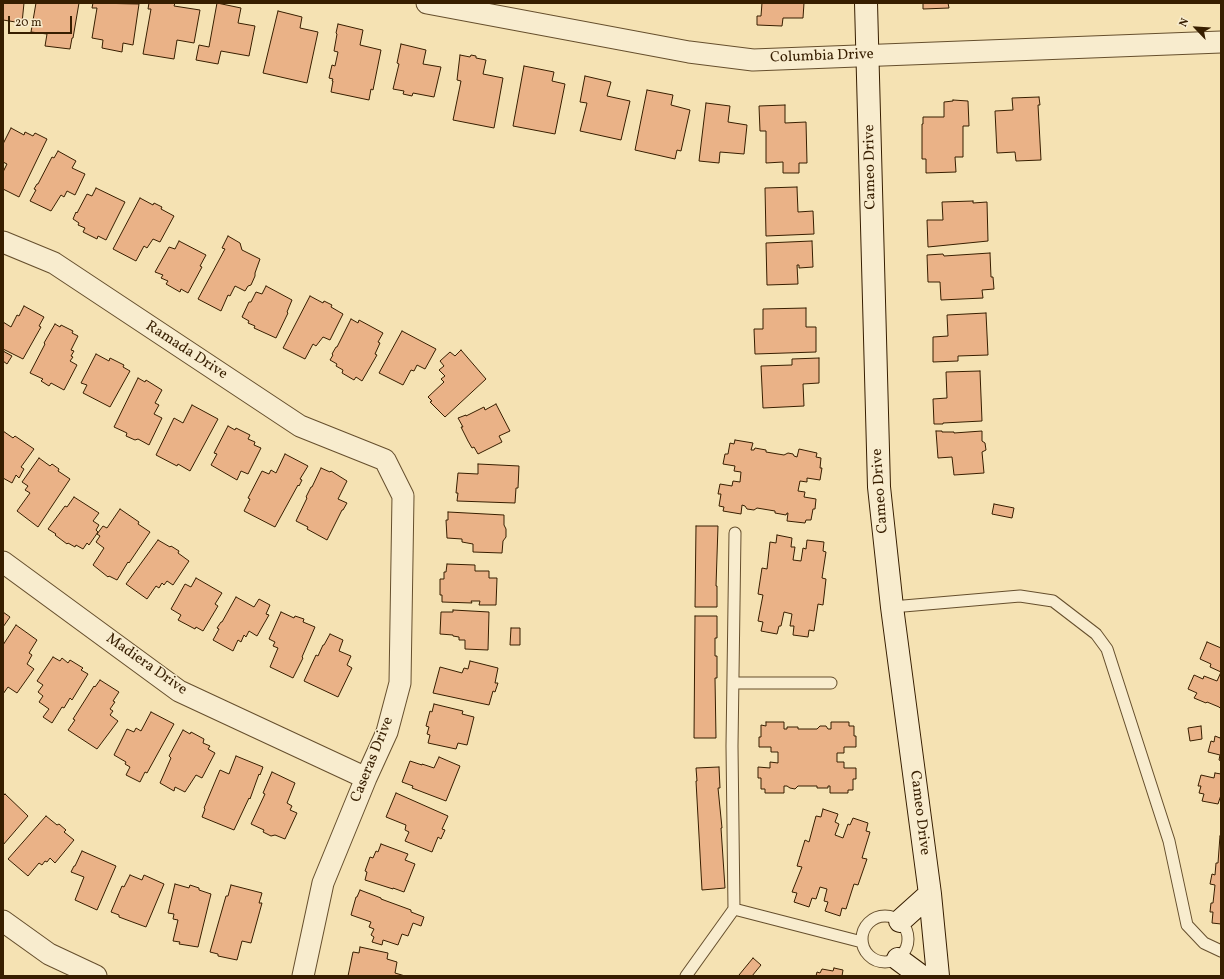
<!DOCTYPE html>
<style>
body{margin:0}
#map{position:relative;width:1224px;height:979px;overflow:hidden;background:#f5e2b3;font-family:Vollkorn,serif}
canvas{display:block}
.frame{position:absolute;inset:0;border:4px solid #371e00;pointer-events:none}
.north{position:absolute;left:1176px;top:8px;width:40px;height:40px;-webkit-text-stroke:3px #f8ecce;paint-order:stroke;rotate:295deg;font-size:11px;font-weight:700;line-height:16px;text-align:center;color:#371e00}
.north::after{content:'';display:block;margin:auto;width:14px;height:18px;background:#371e00;clip-path:polygon(50% 0,100% 100%,50% 72%,0 100%)}
.scale{position:absolute;left:8px;top:16px;width:64px;height:18px;box-sizing:border-box;border:2px solid #371e00;border-top:0;padding-left:5px;font-size:12px;line-height:14px;white-space:nowrap;color:#371e00;-webkit-text-stroke:3px #f8ecce;paint-order:stroke}
</style>
<div id="map">
<canvas width="1224" height="979"></canvas>
<div class="frame"></div>
<div class="north">N</div>
<div class="scale">20 m</div>
</div>
<script>
const context = document.querySelector('canvas').getContext('2d');
context.lineJoin = 'round';
function paint(path, color) { context.fillStyle = color; context.fill(path, 'evenodd'); }
const poly = rows => new Path2D(rows.map(r => 'M' + r).join(''));
function stroke(path, color, width, dash) { context.strokeStyle = color; context.lineWidth = width; context.lineCap = dash ? 'butt' : 'round'; context.setLineDash(dash || []); context.stroke(path); }
function drawText(font, color, halo, rows, align = 'center') {
  context.font = font + ' Vollkorn,serif'; context.lineWidth = 3; context.setLineDash([]); context.textBaseline = 'middle'; context.strokeStyle = halo; context.fillStyle = color; for (const [text, x, y, turn = 0] of rows) {
    context.save(); context.translate(x, y); context.rotate((+turn || 0) * Math.PI / 180); context.textAlign = isNaN(turn) ? turn : align; if (halo) context.strokeText(text, 0, 0); context.fillText(text, 0, 0); context.restore();
  }
}
const building = poly([
 [3,3,24,3,22,23,3,20,3,3],
 [36,3,79,3,73,38,72,38,70,49,45,46,47,34,31,32,36,3],
 [93,3,139,4,133,45,123,43,122,52,102,48,103,40,92,38,97,8,92,8,93,3],
 [149,3,175,3,174,6,200,10,194,43,177,40,174,59,143,54,151,9,148,9,149,3],
 [217,3,241,8,238,23,255,26,249,56,221,51,218,64,196,60,199,45,209,47,217,3],
 [762,3,804,3,803,18,783,18,782,26,757,25,757,16,761,16,762,3],
 [923,3,948,3,949,8,923,9,923,3],
 [278,11,302,17,300,28,318,32,307,83,263,73,278,11],
 [338,24,363,30,360,45,381,50,373,90,371,89,369,100,331,92,333,81,332,81,333,79,329,78,332,65,335,66,338,52,334,51,337,34,336,33,338,24],
 [401,44,426,50,423,64,441,67,434,97,413,93,412,96,403,94,404,91,393,89,399,64,397,63,401,44],
 [460,55,470,57,471,55,476,56,476,58,486,60,483,74,503,78,494,128,453,120,461,81,457,80,460,55],
 [524,66,554,72,552,81,565,84,555,134,513,126,524,66],
 [585,76,611,82,607,96,630,101,621,140,580,131,587,103,580,102,585,76],
 [647,90,673,95,671,105,690,110,681,151,677,150,675,159,635,150,647,90],
 [1039,97,1040,105,1038,105,1041,160,1016,161,1015,152,997,153,995,111,1013,110,1012,98,1039,97],
 [953,100,968,101,969,126,963,126,963,157,955,157,956,172,926,173,926,159,922,159,922,124,923,124,923,117,944,117,944,102,953,101,953,100],
 [706,103,730,106,728,122,747,125,744,154,720,152,719,163,699,161,706,103],
 [785,105,785,123,806,122,807,163,799,163,799,173,783,173,783,162,766,163,766,131,760,131,759,106,785,105],
 [11,128,24,135,25,132,33,136,35,133,47,139,19,197,3,189,3,172,7,164,3,162,3,144,11,128],
 [58,151,76,161,72,168,85,174,75,195,67,191,64,197,61,195,51,211,30,201,36,190,34,189,37,184,38,184,52,157,54,158,58,151],
 [797,187,798,212,813,211,814,234,766,236,765,188,797,187],
 [96,188,125,202,106,240,98,236,97,239,83,232,85,228,78,225,79,223,73,219,76,212,77,213,87,194,92,196,96,188],
 [140,198,153,205,154,203,162,207,161,209,174,216,160,242,153,239,147,248,144,246,136,261,113,249,140,198],
 [973,201,973,203,987,202,988,241,928,247,927,220,943,220,942,202,973,201],
 [228,236,240,243,242,250,260,259,255,273,255,276,251,285,248,286,245,291,235,286,230,296,228,295,221,311,198,299,225,249,222,248,228,236],
 [179,241,206,255,200,266,202,267,188,293,181,289,180,292,166,284,168,281,161,278,163,275,155,272,169,247,175,249,179,241],
 [812,241,813,267,799,268,799,265,797,265,798,284,767,285,766,243,812,241],
 [990,253,991,277,993,277,994,289,982,290,983,298,941,300,940,282,928,282,927,255,943,254,944,256,990,253],
 [266,286,292,300,287,312,288,313,276,338,254,328,255,326,248,323,249,321,242,317,249,302,251,302,256,292,262,294,266,286],
 [310,296,323,303,324,301,332,305,331,307,343,314,330,340,323,337,316,346,313,344,305,359,283,348,310,296],
 [24,306,44,317,39,326,41,327,23,359,3,349,3,322,11,327,17,315,19,316,24,306],
 [806,308,806,327,816,327,816,352,755,354,754,329,763,329,763,309,806,308],
 [986,313,988,355,958,356,958,361,933,362,933,337,948,336,947,315,986,313],
 [351,319,358,323,359,320,383,333,378,342,380,343,375,354,377,355,362,381,356,377,354,380,342,373,343,370,336,366,337,364,330,360,333,355,332,354,336,347,337,347,351,319],
 [55,324,60,327,61,325,73,331,72,333,78,336,71,350,74,351,71,356,73,357,70,361,77,365,64,390,51,383,49,386,41,381,43,379,30,373,45,344,44,343,55,324],
 [402,331,436,349,425,369,417,365,414,371,411,370,403,385,379,373,402,331],
 [461,350,486,379,445,417,430,402,432,401,428,397,444,382,441,379,445,376,439,370,444,366,440,361,450,352,455,356,461,350],
 [3,351,12,356,7,364,3,361,3,351],
 [96,354,109,361,110,358,124,365,123,367,130,371,110,407,83,393,87,385,81,383,96,354],
 [819,358,819,383,803,384,804,406,763,408,761,366,792,365,792,359,819,358],
 [980,371,982,421,943,423,943,424,934,424,933,399,947,398,946,372,980,371],
 [138,378,145,382,146,380,162,390,155,403,159,405,154,414,162,418,149,445,138,439,135,440,126,436,127,433,114,427,138,378],
 [496,404,510,431,499,436,502,442,478,454,474,447,472,448,468,441,461,427,463,427,458,418,466,415,466,416,484,407,485,410,496,404],
 [192,405,218,419,190,471,178,464,177,466,156,455,174,418,183,423,192,405],
 [228,426,235,430,236,428,250,435,248,439,255,442,254,445,261,448,248,474,241,471,237,480,211,465,217,454,214,453,228,426],
 [3,431,13,438,15,436,34,449,21,467,24,469,19,478,16,475,12,483,3,478,3,431],
 [936,431,942,431,942,432,954,432,954,433,982,431,982,441,985,443,986,450,982,452,984,473,954,475,952,457,938,458,936,431],
 [735,440,753,443,751,450,754,450,755,448,766,450,766,452,784,455,788,453,793,454,794,456,797,457,799,449,817,453,816,457,821,458,820,468,822,468,820,480,807,478,807,482,800,481,798,491,805,492,804,497,816,499,815,509,813,509,811,520,806,520,805,523,787,521,788,513,787,513,786,515,775,513,775,511,757,508,754,510,747,509,745,506,742,505,741,514,723,511,724,507,719,506,721,494,718,494,720,484,732,486,733,481,740,482,741,472,734,471,735,466,723,464,725,454,728,454,730,443,734,444,735,440],
 [285,454,308,466,300,479,302,480,299,486,298,485,275,527,244,511,250,499,248,498,262,471,269,474,271,470,276,473,285,454],
 [39,458,50,466,52,464,59,469,58,471,70,479,38,527,17,511,30,493,25,490,28,486,22,482,39,458],
 [478,464,519,466,518,488,516,488,515,503,457,501,458,493,456,493,458,473,478,474,478,464],
 [321,468,330,472,331,471,347,481,338,499,347,503,343,510,342,510,327,540,307,529,308,527,296,521,307,498,306,497,311,487,312,487,321,468],
 [74,497,99,513,93,521,99,525,96,530,98,532,89,545,87,543,83,549,76,545,75,547,68,543,67,544,55,535,56,534,48,529,65,506,67,507,74,497],
 [994,504,1014,508,1012,518,992,514,994,504],
 [120,509,139,522,138,524,150,532,129,563,128,562,117,580,109,576,108,577,93,565,104,548,96,542,100,536,97,534,103,526,107,528,120,509],
 [448,512,504,515,504,525,506,529,506,537,503,541,502,553,473,552,473,544,462,542,462,539,447,538,446,520,448,520,448,512],
 [696,526,718,526,716,586,717,586,717,607,695,607,696,526],
 [777,535,792,538,791,547,795,547,793,560,801,561,803,548,806,549,807,540,824,542,823,551,826,552,822,578,826,579,823,605,818,604,814,631,809,630,808,637,793,635,794,626,790,626,792,614,784,612,781,626,779,626,777,634,761,631,763,622,758,621,763,595,758,594,762,568,767,569,770,542,776,543,777,535],
 [158,540,170,547,171,546,179,551,178,553,189,561,173,585,167,581,164,585,162,583,159,588,156,586,147,599,126,584,158,540],
 [447,564,475,565,475,571,489,571,489,578,497,578,496,605,479,605,480,601,471,601,472,603,442,602,442,595,440,595,440,579,444,579,444,572,446,572,447,564],
 [196,578,222,593,215,604,218,606,203,631,196,627,195,629,178,620,181,615,171,609,185,584,191,587,196,578],
 [236,597,254,607,259,599,270,605,266,614,269,615,257,636,249,631,246,637,244,635,241,642,238,640,233,651,213,640,219,629,217,628,221,622,222,622,236,597],
 [453,610,489,612,488,650,465,649,465,640,459,640,459,637,453,636,453,635,440,634,441,612,453,612,453,610],
 [3,612,10,617,3,627,3,612],
 [281,612,294,618,295,616,304,619,303,622,315,627,302,657,303,658,293,678,270,667,278,648,273,646,275,642,269,639,281,612],
 [695,616,717,616,717,638,715,638,715,656,717,656,717,678,715,678,716,738,694,738,695,616],
 [16,625,37,640,29,653,32,655,27,664,34,669,17,693,8,687,3,694,3,645,16,625],
 [511,628,520,628,520,645,510,645,511,628],
 [330,634,343,640,339,651,351,656,347,665,352,668,338,697,304,681,316,655,318,656,323,645,324,645,330,634],
 [1207,642,1221,648,1221,709,1219,707,1207,702,1206,703,1194,698,1197,693,1188,689,1194,675,1203,679,1204,676,1217,681,1221,672,1210,667,1211,664,1200,659,1207,642],
 [53,657,60,661,62,658,68,663,70,660,83,668,81,670,88,674,72,700,70,698,64,708,62,707,52,723,43,717,49,709,39,702,43,696,38,692,43,685,37,681,53,657],
 [470,661,498,668,495,683,498,683,495,692,493,691,489,705,433,693,440,667,462,673,464,668,468,669,470,661],
 [100,680,119,692,113,701,115,702,110,709,113,711,110,715,118,721,97,749,68,730,75,720,73,719,94,686,95,687,100,680],
 [434,704,463,711,462,714,474,717,467,745,458,743,456,749,428,743,430,735,427,734,429,727,426,726,430,711,432,712,434,704],
 [151,712,174,724,147,773,145,772,140,782,126,775,130,767,125,764,126,762,114,755,127,729,134,732,136,728,141,731,151,712],
 [766,722,784,722,784,729,787,729,787,727,798,727,798,729,817,729,820,726,826,726,828,729,831,729,831,722,849,722,849,726,854,726,854,736,856,736,856,747,844,747,844,753,837,753,837,762,844,762,844,768,856,768,856,779,853,779,853,790,848,790,848,793,830,793,830,786,828,786,828,788,817,788,817,786,798,786,795,789,790,788,787,786,784,786,784,793,765,793,765,789,761,789,761,778,758,778,758,767,770,768,770,762,778,763,778,752,771,752,771,747,759,747,759,737,761,737,761,725,766,726,766,722],
 [1201,726,1202,739,1190,741,1188,728,1201,726],
 [183,730,190,734,191,732,204,739,203,743,210,746,208,749,215,753,202,778,196,775,185,792,175,787,174,791,160,783,171,758,169,756,183,730],
 [1221,735,1221,761,1219,760,1220,755,1208,752,1211,741,1214,742,1215,736,1220,738,1221,735],
 [236,756,263,767,260,775,259,774,250,799,249,798,234,830,202,817,205,809,204,808,220,770,229,774,236,756],
 [439,757,460,766,446,801,412,788,413,786,402,782,410,761,422,765,422,764,434,768,439,757],
 [719,767,720,788,718,788,722,828,721,828,725,888,702,890,696,781,697,781,696,768,719,767],
 [272,772,295,783,287,803,292,806,290,810,297,813,285,839,275,835,271,836,263,832,264,830,251,824,265,794,263,793,272,772],
 [1215,773,1221,774,1221,795,1218,804,1202,801,1204,794,1199,793,1201,786,1198,786,1201,775,1214,778,1215,773],
 [396,793,448,816,442,829,445,830,441,839,438,837,432,852,405,841,409,832,405,830,406,825,386,817,396,793],
 [5,794,28,816,3,845,3,796,5,794],
 [823,809,838,814,835,822,839,824,835,835,843,838,848,824,850,825,853,818,868,823,866,831,870,832,862,858,867,859,858,885,854,884,846,909,842,908,840,916,825,911,828,902,824,901,827,889,820,887,816,899,812,898,809,907,794,902,797,893,792,892,802,867,797,866,805,840,809,842,816,816,821,817,823,809],
 [46,816,57,825,59,824,66,830,64,832,74,840,55,863,50,858,47,862,45,861,42,865,39,863,28,876,8,859,46,816],
 [1220,836,1221,836,1221,924,1212,923,1213,912,1210,912,1211,903,1213,903,1215,885,1210,884,1212,874,1215,875,1216,863,1218,863,1220,836],
 [381,844,408,854,405,860,415,864,404,892,393,888,393,889,365,880,367,872,365,871,370,857,373,858,376,851,378,852,381,844],
 [82,851,116,866,97,910,75,900,84,877,71,872,74,866,75,866,82,851],
 [130,875,142,880,144,875,164,884,146,927,119,917,119,915,111,912,122,886,124,887,130,875],
 [175,884,189,888,190,885,199,888,199,890,211,894,198,947,179,944,180,942,173,941,178,920,173,919,174,914,168,913,175,884],
 [231,885,262,893,259,903,262,903,251,943,242,941,237,960,218,956,218,954,210,952,226,896,228,896,231,885],
 [360,890,381,898,381,899,411,910,411,912,424,917,421,926,413,923,408,936,402,934,398,945,383,940,382,945,372,942,374,937,371,935,374,929,369,927,371,922,351,915,356,897,357,897,360,890],
 [360,947,388,953,387,959,397,962,395,973,405,976,348,976,353,952,359,953,360,947],
 [753,958,761,965,752,976,741,976,739,975,753,958],
 [834,968,843,970,842,976,816,976,817,972,820,973,822,969,833,971,834,968]
]);
paint(building, '#eab287');
stroke(building, '#371e00', 1);
const lane = poly([
 [892,607,1020,596,1053,601,1096,634,1107,649,1169,841,1187,925,1204,943,1221,951],
 [733,683,831,683],
 [734,909,732,746,735,533],
 '862 939a23 23 0 1 1 46 0a23 23 0 1 1-46 0Z',
 [686,976,734,909,862,942]
]);
const street = poly([
 [427,3,689,52,753,60,1221,42],
 [3,242,54,263,300,426,385,460,403,496,400,683,387,732,366,778,323,883,303,976],
 [3,562,179,691,366,778],
 [3,921,49,954,96,976]
]);
const secondary = poly([
 [866,3,879,487,892,607,930,894,938,976],
 [900,921,930,894],
 [898,959,921,976]
]);
stroke(lane, '#664f2d', 13);
stroke(street, '#664f2d', 23);
stroke(secondary, '#371e00', 24);
stroke(lane, '#f8ecce', 11);
stroke(street, '#f8ecce', 21);
stroke(secondary, '#f8ecce', 22);
drawText('15px', '#371e00', '#f8ecce', [
 ["Columbia Drive",822,57,-2],
 ["Cameo Drive",871,167,-91],
 ["Ramada Drive",186,351,33],
 ["Cameo Drive",881,491,-94],
 ["Madiera Drive",146,665,35],
 ["Caseras Drive",373,760,-68],
 ["Cameo Drive",919,813,83]
]);
</script>
